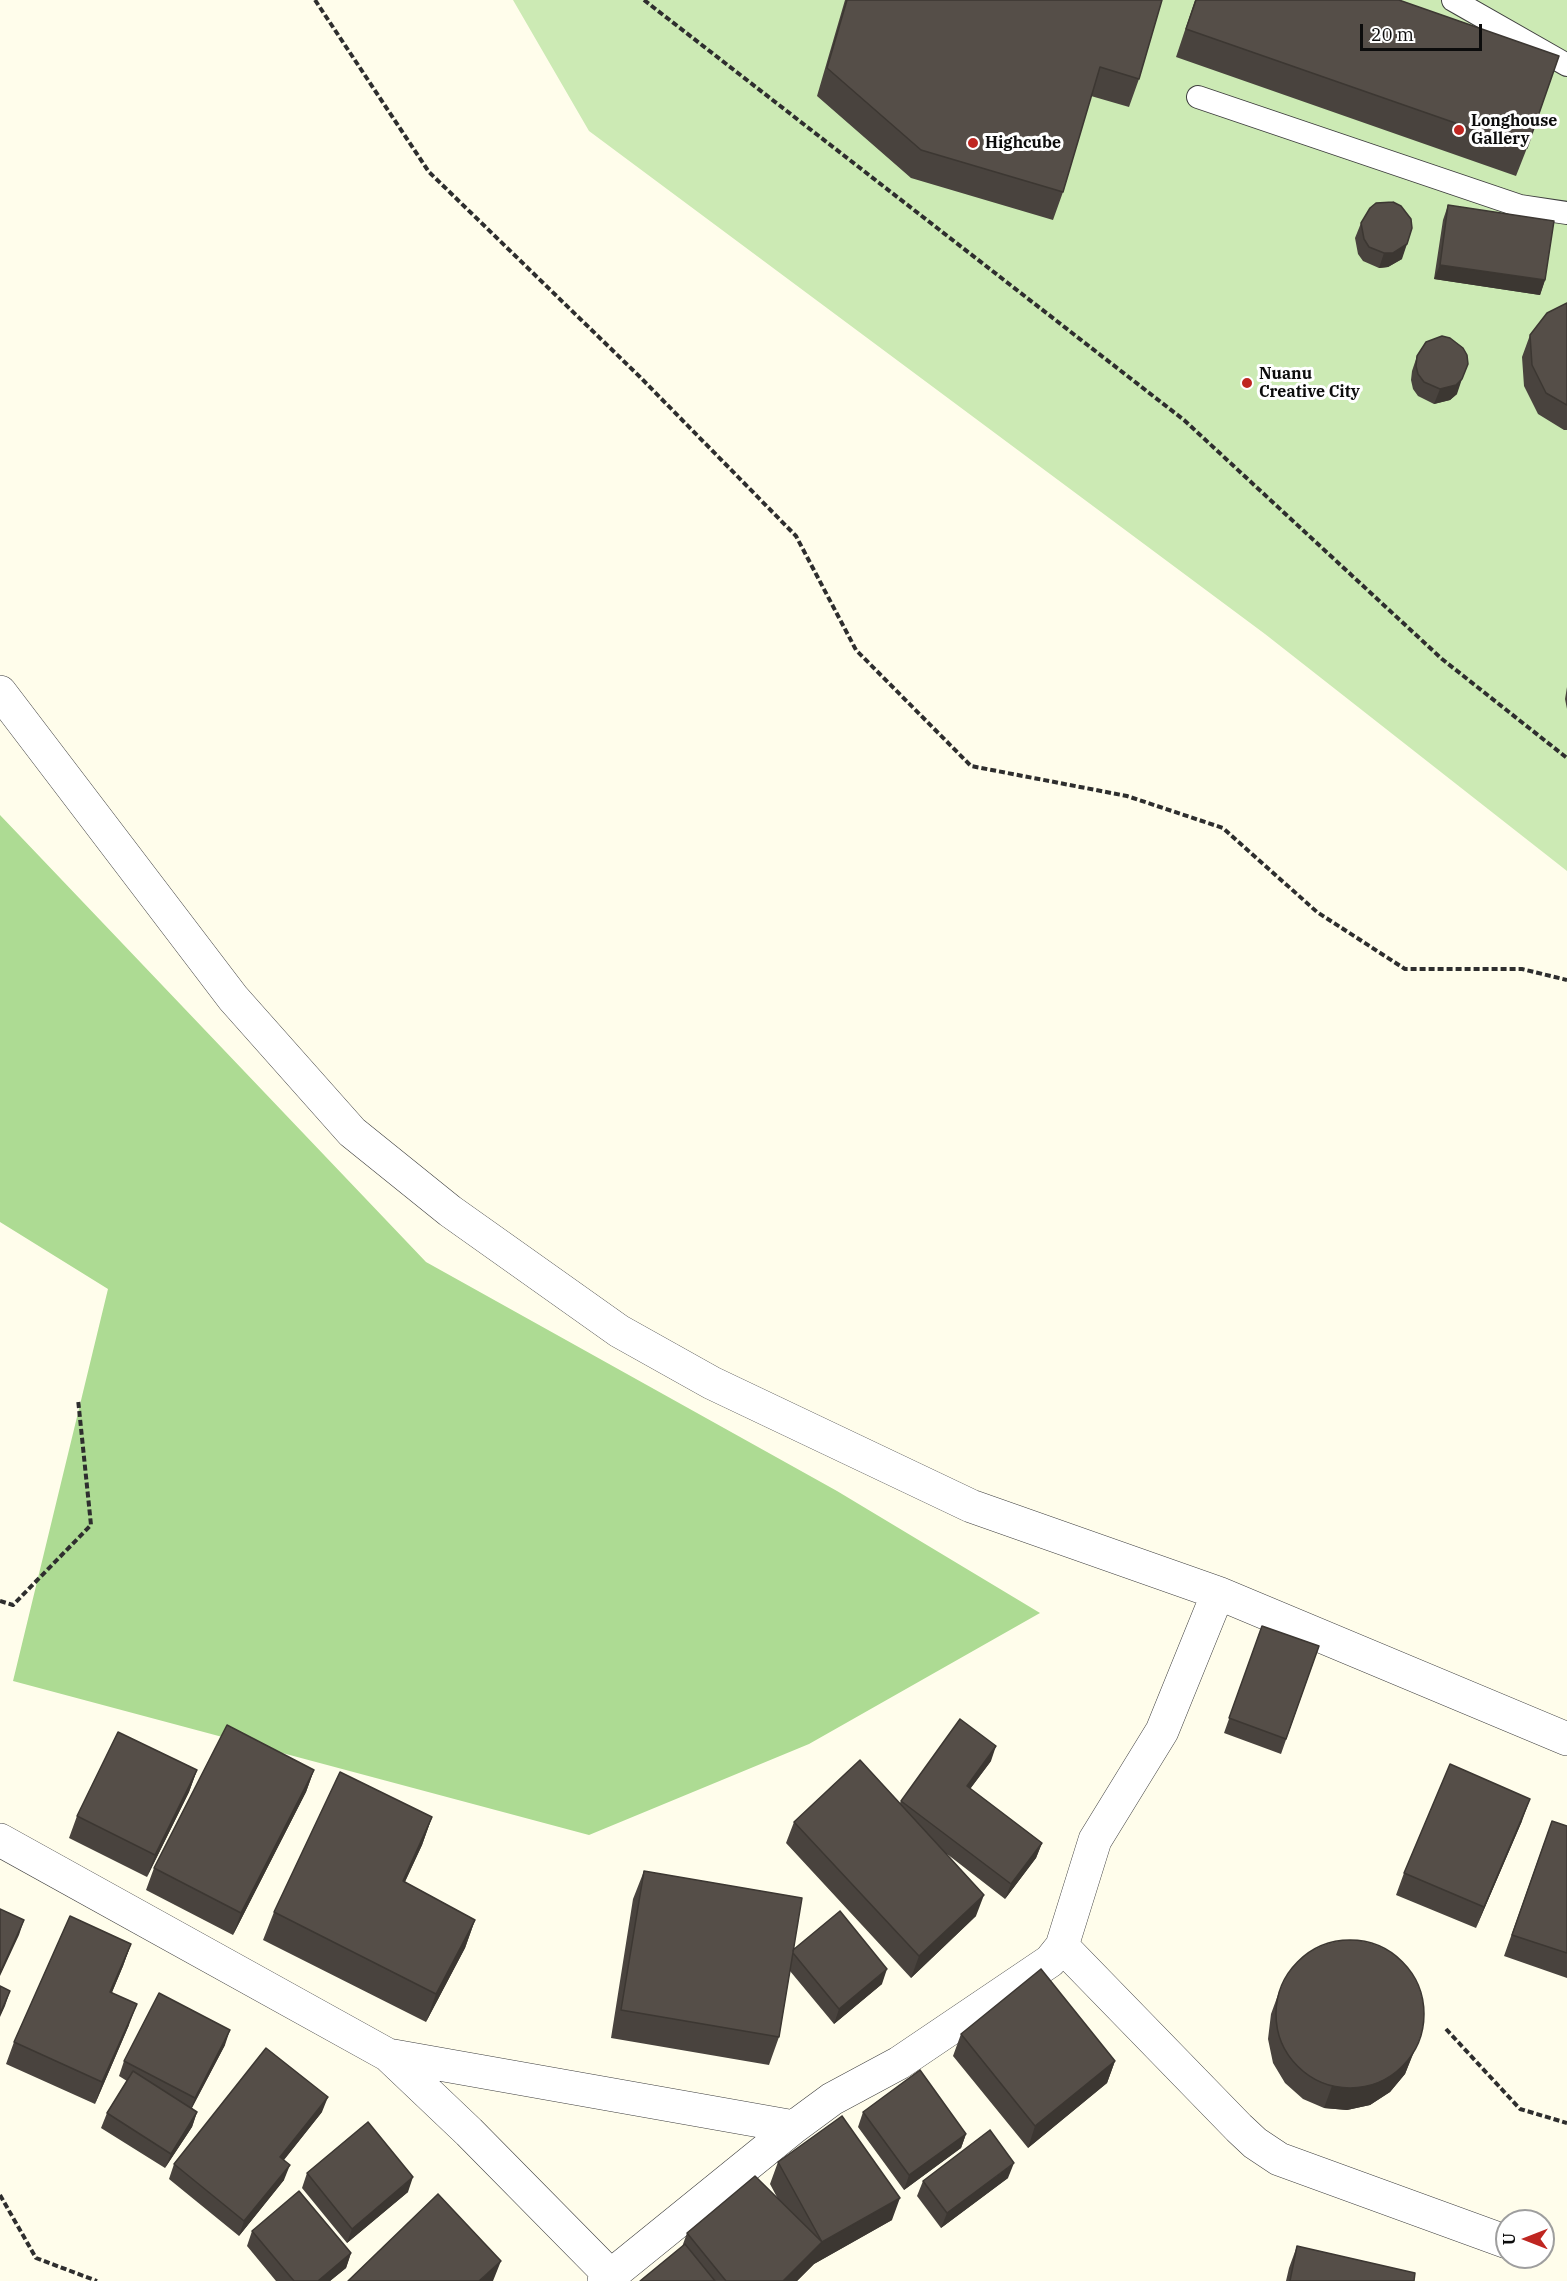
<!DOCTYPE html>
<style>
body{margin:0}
#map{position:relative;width:1567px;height:2281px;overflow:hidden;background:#fffdeb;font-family:"IBM Plex Serif",serif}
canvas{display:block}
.north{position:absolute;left:1495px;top:2209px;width:60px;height:60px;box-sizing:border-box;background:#fff;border:2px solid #9e9e9e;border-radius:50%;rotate:270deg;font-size:16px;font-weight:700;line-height:24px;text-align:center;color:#0c0c0c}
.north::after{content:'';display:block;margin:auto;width:21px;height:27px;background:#bf2621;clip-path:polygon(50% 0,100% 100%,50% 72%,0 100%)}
.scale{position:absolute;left:1360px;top:24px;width:122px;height:27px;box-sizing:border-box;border:3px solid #0c0c0c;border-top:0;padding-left:8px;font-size:18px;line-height:21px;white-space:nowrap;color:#0c0c0c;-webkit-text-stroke:4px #fff;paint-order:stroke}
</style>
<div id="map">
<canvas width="1567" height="2281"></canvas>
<div class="north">U</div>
<div class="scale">20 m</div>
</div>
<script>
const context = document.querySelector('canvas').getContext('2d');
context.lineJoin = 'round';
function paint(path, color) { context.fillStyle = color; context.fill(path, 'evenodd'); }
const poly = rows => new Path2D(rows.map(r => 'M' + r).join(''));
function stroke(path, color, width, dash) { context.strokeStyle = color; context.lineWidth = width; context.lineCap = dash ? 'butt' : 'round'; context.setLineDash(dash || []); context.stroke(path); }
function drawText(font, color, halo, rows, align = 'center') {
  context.font = font + ' "IBM Plex Serif",serif'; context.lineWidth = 6; context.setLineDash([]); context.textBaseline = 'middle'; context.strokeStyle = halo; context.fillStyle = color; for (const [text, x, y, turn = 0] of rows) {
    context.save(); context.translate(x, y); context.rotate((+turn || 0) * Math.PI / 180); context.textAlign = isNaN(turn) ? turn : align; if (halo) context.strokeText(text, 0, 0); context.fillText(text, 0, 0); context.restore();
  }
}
paint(poly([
 [513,0,1567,0,1567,871,1265,634,589,131]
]), '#cceab4');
paint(poly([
 [0,815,426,1262,837,1491,1040,1613,809,1744,589,1835,13,1681,108,1289,0,1222]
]), '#addb93');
const service = poly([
 [1453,0,1567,65],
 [1198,97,1520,206,1567,213]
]);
const minor = poly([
 [0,692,233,998,352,1132,450,1211,619,1331,712,1383,971,1506,1218,1593,1567,1739],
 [0,1840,388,2055,794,2127,832,2099,899,2063,1050,1961,1062,1946,1095,1840,1162,1731,1218,1593],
 [1062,1946,1239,2128,1255,2143,1279,2159,1507,2242],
 [388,2055,469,2132,610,2275],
 [604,2281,794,2127]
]);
stroke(service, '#3f3f3f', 24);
stroke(minor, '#3f3f3f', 34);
stroke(poly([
 [315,0,429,172,640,377,796,536,856,650,971,766,1127,796,1223,828,1317,912,1405,969,1522,969,1567,980],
 [644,0,1184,420,1442,659,1567,758],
 [0,1601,13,1605,91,1525,78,1399],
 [1446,2029,1520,2109,1567,2123],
 [0,2195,36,2258,97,2281]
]), '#2e2e2e', 4, [6, 3]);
stroke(service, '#fff', 22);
stroke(minor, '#fff', 33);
paint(poly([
 [845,0,1162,0,1139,79,1129,107,1091,96,1063,192,1053,220,911,178,817,96],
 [1195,0,1399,0,1527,148,1516,176,1176,57],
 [1448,205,1545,280,1540,295,1434,279,1443,220],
 [1361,223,1402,259,1388,267,1379,268,1363,261,1358,254,1355,238],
 [1567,303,1567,430,1564,430,1538,414,1524,386,1522,357,1530,335],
 [1417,356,1457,394,1450,400,1434,404,1418,396,1413,389,1411,380,1412,371],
 [1567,687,1567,709,1565,699],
 [1262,1626,1319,1646,1281,1754,1224,1733],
 [991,1761,970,1789,1042,1843,1036,1858,1005,1899,947,1854,976,1916,911,1978,786,1843,794,1822,900,1803,901,1801],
 [197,1770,189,1792,147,1877,69,1838,77,1816],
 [314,1770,306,1792,233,1935,146,1890,154,1868],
 [432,1817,422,1845,405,1882,475,1920,465,1948,426,2022,263,1940,274,1912],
 [1522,1821,1476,1928,1396,1895,1404,1873],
 [1567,1826,1567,1978,1504,1956,1544,1843],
 [644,1871,793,1950,882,1984,834,2024,790,1971,779,2037,769,2065,611,2038,633,1899],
 [131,1944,123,1966,112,1992,129,2025,95,2104,6,2064,14,2042],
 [1279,1992,1414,2052,1405,2074,1390,2092,1370,2105,1347,2110,1324,2108,1303,2099,1285,2083,1273,2063,1268,2039,1271,2014],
 [961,2034,1115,2061,1107,2083,1028,2148,953,2056],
 [225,2045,192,2108,197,2112,192,2127,165,2168,101,2128,107,2113,127,2081,119,2076,124,2061],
 [322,2112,284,2160,284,2180,239,2236,169,2179,174,2164],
 [863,2112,966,2134,961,2148,904,2190,858,2127],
 [778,2162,892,2220,814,2264,797,2281,640,2281,682,2247,687,2233,778,2199,770,2184],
 [307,2173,408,2192,347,2243,302,2188],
 [1008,2178,941,2228,917,2196,923,2181],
 [252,2231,351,2253,346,2268,330,2281,276,2281,247,2246],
 [1297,2246,1414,2281,1286,2281,1289,2268]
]), '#49433e');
paint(poly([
 [1407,244,1402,259,1388,267,1379,268,1384,253],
 [1440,265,1545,280,1540,295,1434,279],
 [1462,379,1457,394,1450,400,1434,404,1440,389],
 [996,1746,991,1761,961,1801,967,1786],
 [197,1770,189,1792,147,1877,155,1855],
 [314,1770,306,1792,233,1935,241,1913],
 [1530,1799,1522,1821,1476,1928,1484,1907],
 [432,1817,422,1845,392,1909,403,1881],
 [1042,1843,1036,1858,1005,1899,1011,1884],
 [984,1895,976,1916,911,1978,919,1956],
 [24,1920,19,1935,0,1976,0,1973],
 [475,1920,465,1948,426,2022,436,1994],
 [131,1944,123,1966,103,2014,110,1992],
 [887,1969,882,1984,834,2024,839,2009],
 [10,1991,5,2006,0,2017,0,2014],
 [137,2004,129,2025,95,2104,102,2082],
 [230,2030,225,2045,189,2113,195,2098],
 [1422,2030,1405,2074,1390,2092,1370,2105,1347,2110,1324,2108,1332,2086],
 [1115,2061,1107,2083,1028,2148,1035,2126],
 [328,2097,322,2112,274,2172,280,2157],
 [197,2112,192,2127,165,2168,171,2154],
 [966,2134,961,2148,904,2190,909,2175],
 [1014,2163,1008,2178,941,2228,947,2213],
 [290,2165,284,2180,239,2236,244,2221],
 [413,2177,408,2192,347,2243,352,2229],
 [900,2198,892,2220,814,2264,797,2281,783,2281,822,2242],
 [351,2253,346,2268,330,2281,318,2281],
 [501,2261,493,2281,479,2281]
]), '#3c3732');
const building = poly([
 [847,0,1162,0,1139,79,1100,67,1063,192,921,150,827,68,847,0],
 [1196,0,1399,0,1559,56,1527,148,1186,29,1196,0],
 [1393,202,1401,206,1411,219,1412,228,1407,244,1393,253,1384,253,1369,247,1364,239,1361,223,1370,208,1376,203,1393,202],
 [1448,205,1554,221,1545,280,1440,265,1448,205],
 [1567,303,1567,405,1546,393,1532,365,1530,335,1547,313,1567,303],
 [1442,336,1450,338,1463,348,1467,355,1468,364,1462,379,1456,385,1440,389,1424,382,1418,374,1416,366,1417,356,1426,342,1442,336],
 [1262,1626,1319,1646,1286,1739,1229,1718,1262,1626],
 [960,1719,996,1746,967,1786,1042,1843,1011,1884,901,1801,960,1719],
 [227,1725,314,1770,241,1913,154,1868,227,1725],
 [118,1732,197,1770,155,1855,77,1816,118,1732],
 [860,1760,984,1895,919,1956,794,1822,860,1760],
 [1450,1764,1530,1799,1484,1907,1404,1873,1450,1764],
 [340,1772,432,1817,403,1881,475,1920,436,1994,274,1912,340,1772],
 [1552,1821,1567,1826,1567,1953,1512,1935,1552,1821],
 [644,1871,802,1898,779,2037,621,2010,644,1871],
 [0,1909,24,1920,0,1973,0,1909],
 [840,1911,887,1969,839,2009,793,1953,793,1950,840,1911],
 [70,1916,131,1944,110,1992,137,2004,102,2082,14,2042,70,1916],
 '1276 2014a74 74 0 1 1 148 0a74 74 0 1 1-148 0Z',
 [1041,1969,1115,2061,1035,2126,961,2034,1041,1969],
 [0,1986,10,1991,0,2014,0,1986],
 [159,1993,230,2030,195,2098,124,2061,159,1993],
 [266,2048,328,2097,280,2157,290,2165,244,2221,174,2164,266,2048],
 [920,2070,966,2134,909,2175,863,2112,920,2070],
 [133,2071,197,2112,171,2154,107,2113,133,2071],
 [842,2116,900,2198,822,2242,783,2281,726,2281,687,2233,755,2176,822,2242,778,2162,842,2116],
 [368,2122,413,2177,352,2229,307,2173,368,2122],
 [990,2130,1014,2163,947,2213,923,2181,990,2130],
 [299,2191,351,2253,318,2281,294,2281,252,2231,299,2191],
 [438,2194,501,2261,479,2281,348,2281,438,2194],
 [685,2244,715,2281,640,2281,685,2244],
 [1297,2246,1415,2273,1414,2281,1290,2281,1297,2246]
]);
paint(building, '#554e48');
stroke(building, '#3c3732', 1.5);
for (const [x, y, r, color] of [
 [1459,130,6,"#bf2621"],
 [973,143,6,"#bf2621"],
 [1247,383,6,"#bf2621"]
]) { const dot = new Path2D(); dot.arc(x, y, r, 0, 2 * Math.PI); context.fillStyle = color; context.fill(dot); stroke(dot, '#fff', 2); }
drawText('bold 16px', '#0c0c0c', '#fff', [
 ["Longhouse",1471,121],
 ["Gallery",1471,139],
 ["Highcube",985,143],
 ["Nuanu",1259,374],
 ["Creative City",1259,392]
], 'left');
</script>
